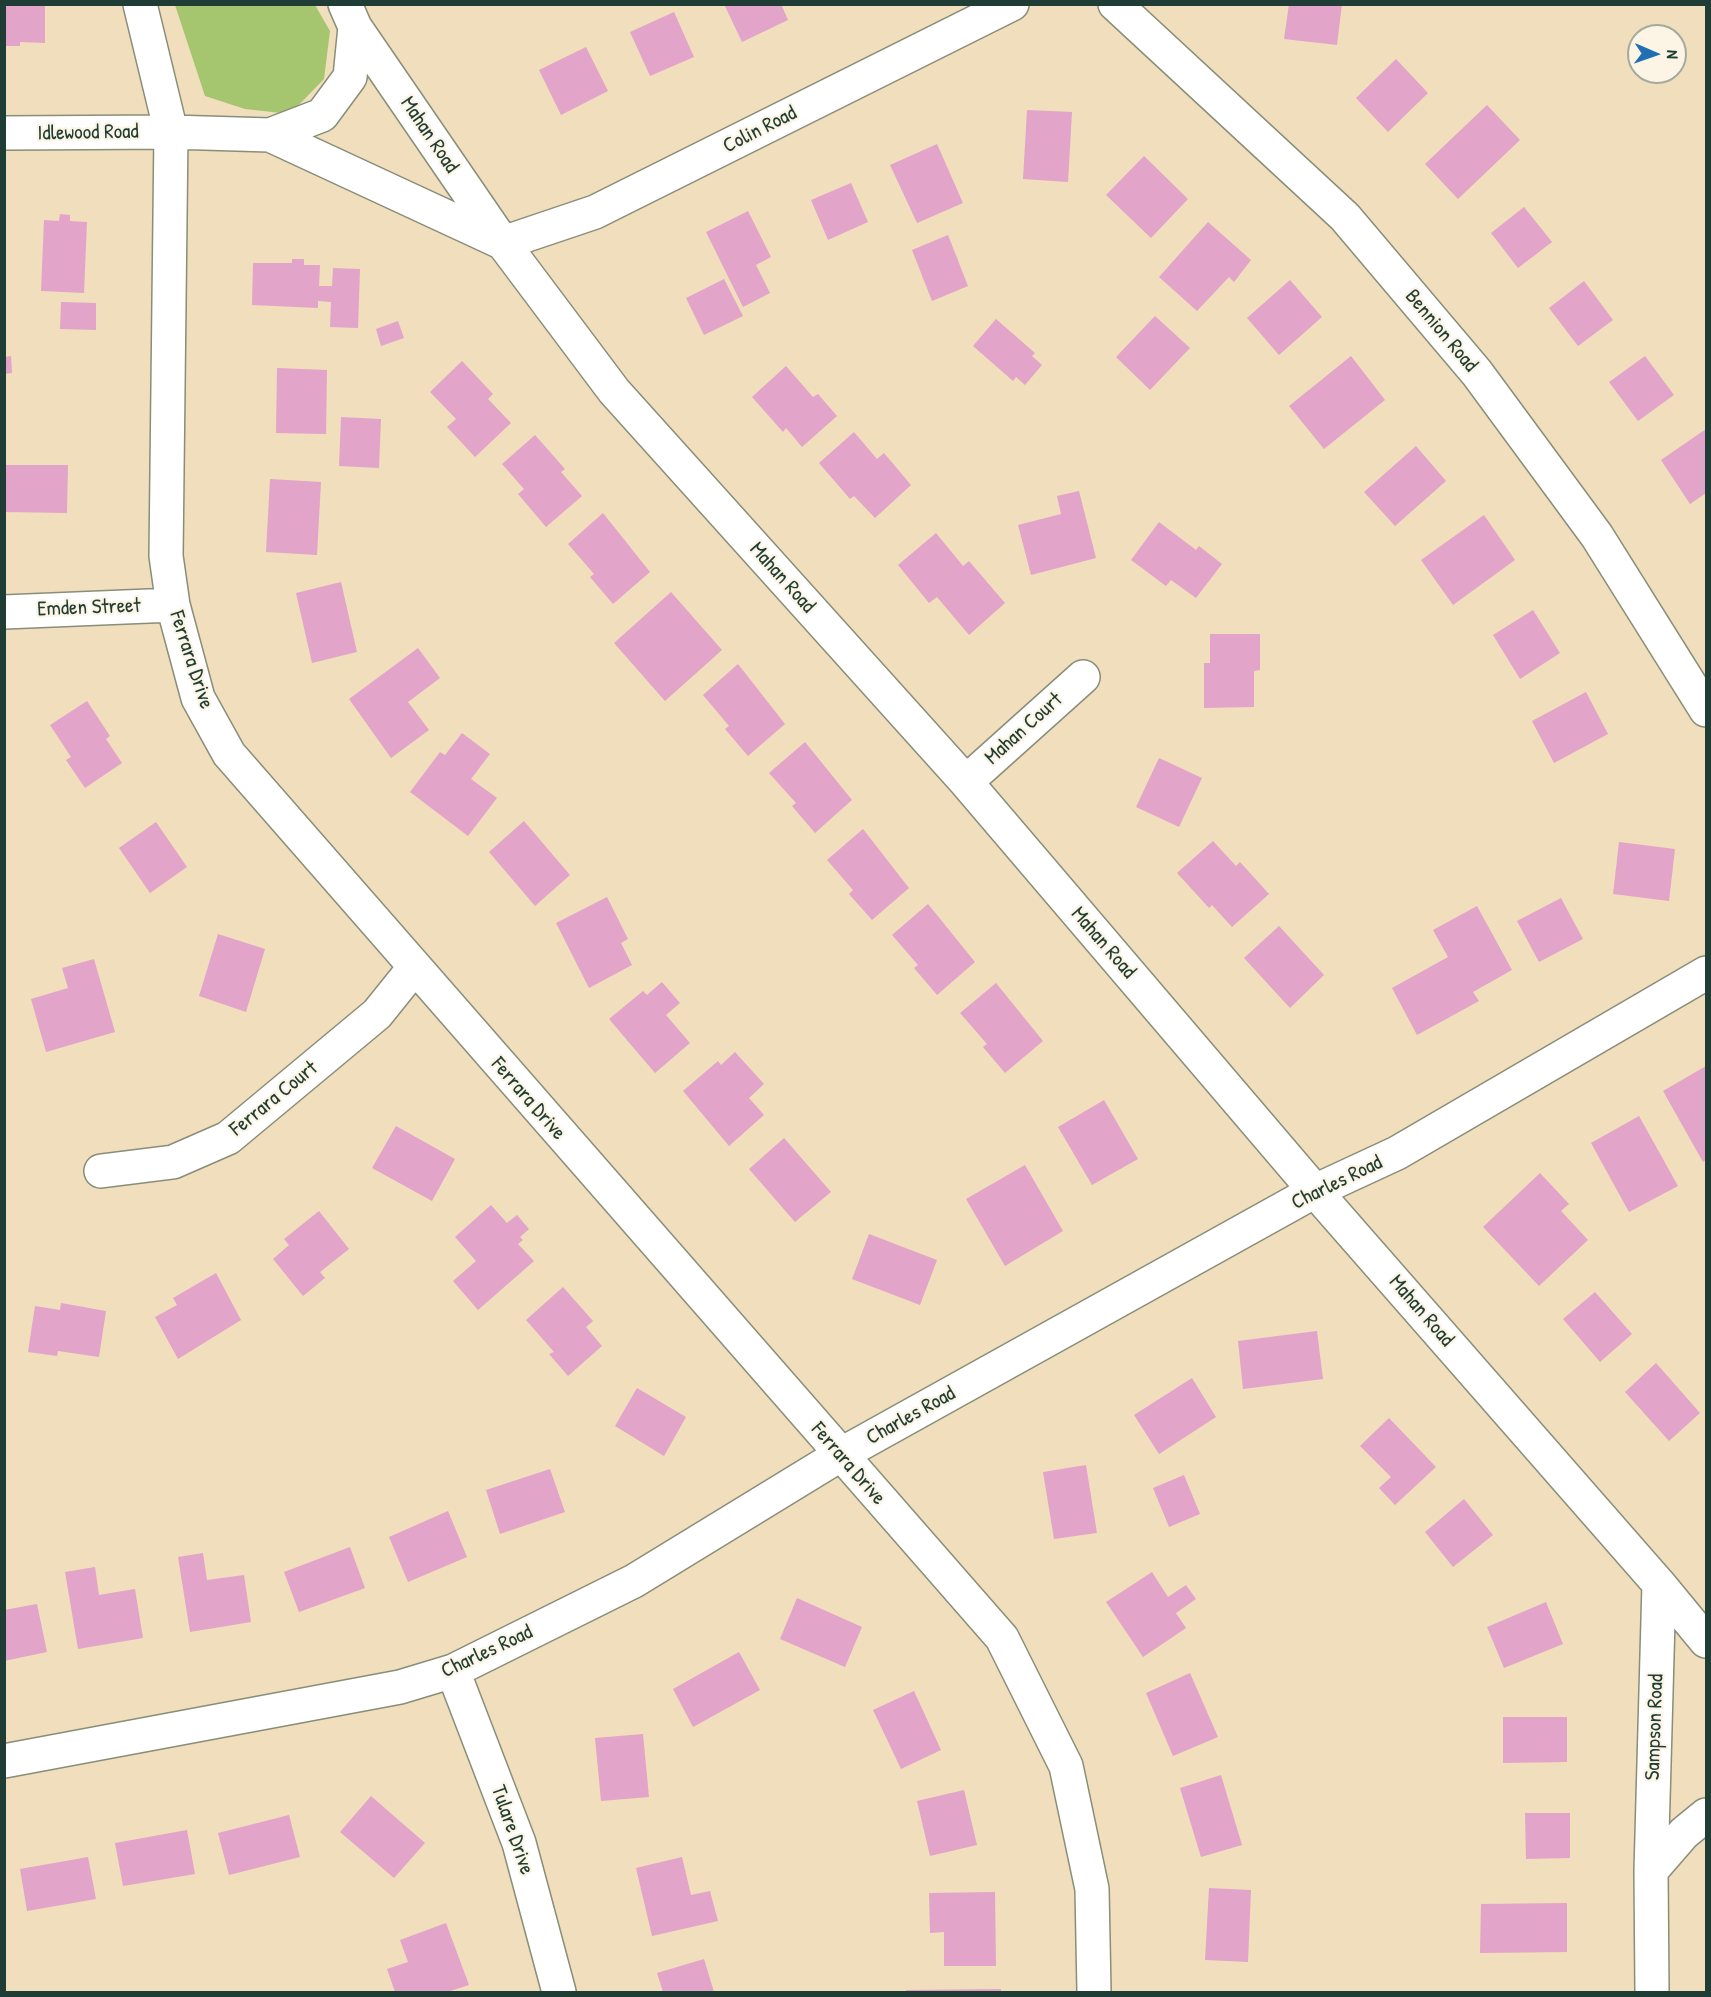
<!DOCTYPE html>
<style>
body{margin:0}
#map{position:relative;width:1711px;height:1997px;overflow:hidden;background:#f0debd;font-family:"Patrick Hand",sans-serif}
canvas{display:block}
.frame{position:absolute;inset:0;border:6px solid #1f3d34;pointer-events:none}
.north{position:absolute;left:1627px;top:24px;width:60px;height:60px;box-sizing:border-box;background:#fcf5e5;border:2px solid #a4ab9e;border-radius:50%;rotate:92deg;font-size:16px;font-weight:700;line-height:24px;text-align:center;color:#1f3d34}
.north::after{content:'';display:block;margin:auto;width:21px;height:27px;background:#1f6fb2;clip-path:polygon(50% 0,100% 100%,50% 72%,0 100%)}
</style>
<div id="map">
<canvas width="1711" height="1997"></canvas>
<div class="frame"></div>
<div class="north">N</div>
</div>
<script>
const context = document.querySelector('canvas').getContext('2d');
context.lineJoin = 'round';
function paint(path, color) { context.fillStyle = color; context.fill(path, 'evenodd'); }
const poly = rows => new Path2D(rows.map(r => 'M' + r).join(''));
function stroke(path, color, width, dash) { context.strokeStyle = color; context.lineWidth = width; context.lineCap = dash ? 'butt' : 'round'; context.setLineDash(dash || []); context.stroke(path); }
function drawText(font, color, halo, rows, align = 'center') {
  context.font = font + ' "Patrick Hand",sans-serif'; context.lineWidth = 4.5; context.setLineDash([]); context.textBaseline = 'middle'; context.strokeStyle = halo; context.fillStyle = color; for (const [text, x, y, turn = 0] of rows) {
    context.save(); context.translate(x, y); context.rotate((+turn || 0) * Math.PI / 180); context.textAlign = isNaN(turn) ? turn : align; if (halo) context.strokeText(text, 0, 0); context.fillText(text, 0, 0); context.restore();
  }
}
paint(poly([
 [175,5,315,5,330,31,324,79,290,114,245,109,205,96]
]), '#a5c66f');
paint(poly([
 [4,4,45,4,45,43,20,42,20,46,4,46],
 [724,4,781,4,788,20,742,42],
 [1289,4,1342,4,1337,45,1284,39],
 [674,12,694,57,650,76,630,32],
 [586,47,608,91,561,115,539,70],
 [1396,59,1428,93,1388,132,1356,98],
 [1487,105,1520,140,1458,199,1425,164],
 [1027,110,1072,112,1068,182,1023,179],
 [937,144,963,203,917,223,890,165],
 [1144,156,1188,199,1151,238,1106,195],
 [851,183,868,222,828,240,811,200],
 [1524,207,1552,242,1518,268,1491,233],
 [748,211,771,257,756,265,770,293,743,307,706,232],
 [60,214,70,215,70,221,87,222,84,293,41,291,44,220,59,221],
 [1208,222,1251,260,1234,282,1229,277,1197,311,1159,277],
 [948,235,968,286,932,301,912,250],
 [292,259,304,259,304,265,320,265,319,286,332,286,333,268,360,269,358,328,330,327,331,302,318,301,318,308,252,305,253,263,292,263],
 [724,279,743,316,704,335,686,298],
 [1290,280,1322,317,1279,355,1247,318],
 [1584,281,1613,320,1578,346,1549,308],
 [61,302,96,303,96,330,60,329],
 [1155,316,1190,348,1150,390,1116,357],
 [996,319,1035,353,1032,356,1042,365,1025,385,1016,377,1013,381,973,346],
 [398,321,404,338,381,346,376,329],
 [11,356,12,373,4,374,4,357],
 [1351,356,1385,400,1324,449,1289,406],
 [1645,356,1674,395,1638,421,1609,382],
 [462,361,493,394,488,399,511,423,475,457,447,427,456,419,430,392],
 [786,366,813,397,818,394,837,416,802,447,786,428,783,432,752,397],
 [277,368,327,370,326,434,276,433],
 [341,417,381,419,379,468,339,466],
 [1706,429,1706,493,1690,504,1661,460],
 [854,432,877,459,884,453,911,485,875,518,854,496,850,499,819,463],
 [535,435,565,469,561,472,582,496,546,527,518,494,524,489,502,464],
 [1416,446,1446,481,1395,526,1364,492],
 [4,465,68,465,67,513,4,512],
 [270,479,321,482,317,555,266,552],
 [1079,491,1096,558,1031,575,1018,525,1061,514,1057,496],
 [603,513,650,572,613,604,590,577,594,574,568,544],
 [1484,515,1515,560,1453,605,1421,560],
 [1159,522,1196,550,1199,546,1222,564,1196,598,1171,580,1166,586,1131,560],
 [936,533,963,566,969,561,1005,603,969,635,937,597,929,603,898,565],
 [341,582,357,652,312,663,296,593],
 [671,592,722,650,665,701,614,643],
 [1533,610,1560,653,1520,679,1493,635],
 [1210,634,1260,634,1260,670,1254,671,1254,707,1204,708,1204,663,1210,663],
 [418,648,440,678,408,702,429,730,391,758,349,699],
 [738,664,785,724,748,756,725,729,729,726,703,695],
 [1586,692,1608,734,1554,763,1532,721],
 [87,701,110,736,106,739,122,763,85,788,66,760,71,757,50,725],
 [462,733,490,754,471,779,497,798,468,836,410,792,440,752,445,755],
 [805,742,852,800,815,833,792,806,796,803,769,773],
 [1159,758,1202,778,1179,827,1136,807],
 [524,821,570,875,535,906,489,852],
 [156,822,187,867,150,893,119,848],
 [863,829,909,888,872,920,849,894,853,890,827,860],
 [1213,841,1236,866,1240,862,1269,894,1232,927,1212,905,1209,908,1177,873],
 [1619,842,1675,849,1669,901,1613,894],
 [607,897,628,939,621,943,632,965,589,988,556,923],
 [1561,898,1583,939,1539,962,1517,921],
 [928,904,975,962,937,995,914,968,918,965,892,935],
 [1477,906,1512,970,1473,992,1479,1001,1417,1035,1392,988,1448,957,1433,930],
 [1279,926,1324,975,1290,1008,1244,958],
 [218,934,265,949,246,1012,199,996],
 [94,959,115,1032,46,1052,31,999,68,988,62,968],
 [662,982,680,1003,666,1015,690,1043,655,1073,609,1019,643,991,647,995],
 [996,983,1043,1041,1005,1073,983,1047,987,1044,960,1013],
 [735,1052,764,1084,749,1098,764,1115,729,1146,683,1091,718,1061,721,1065],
 [1706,1066,1706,1160,1703,1162,1663,1091],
 [1104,1100,1138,1159,1092,1185,1058,1127],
 [1639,1116,1678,1186,1629,1212,1591,1143],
 [396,1126,455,1159,432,1201,372,1168],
 [784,1138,831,1192,795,1222,749,1169],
 [1025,1165,1063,1231,1005,1266,966,1199],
 [1540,1173,1569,1204,1561,1211,1588,1240,1539,1286,1483,1227],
 [491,1205,507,1223,517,1215,529,1229,520,1237,523,1240,518,1244,534,1261,478,1310,453,1281,476,1261,455,1237],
 [319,1211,349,1249,320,1272,325,1278,303,1296,273,1259,289,1245,284,1239],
 [869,1234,937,1260,920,1305,852,1279],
 [216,1273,241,1320,178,1359,155,1317,177,1305,173,1298],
 [563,1287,593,1321,586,1327,602,1346,568,1376,549,1354,554,1352,526,1320],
 [1595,1292,1632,1334,1600,1362,1563,1319],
 [61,1303,106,1311,99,1357,58,1351,57,1356,28,1352,35,1306,60,1310],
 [1317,1331,1323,1379,1243,1389,1238,1341],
 [1656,1363,1700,1413,1669,1441,1625,1392],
 [1192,1378,1216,1417,1159,1454,1134,1415],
 [637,1388,686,1417,664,1456,615,1426],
 [1389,1418,1436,1467,1395,1505,1379,1488,1391,1477,1360,1446],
 [1086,1465,1097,1533,1054,1539,1043,1472],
 [550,1469,565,1512,500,1534,486,1490],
 [1184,1475,1200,1514,1169,1527,1153,1488],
 [1464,1499,1493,1535,1453,1567,1425,1532],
 [448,1511,467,1557,408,1582,389,1537],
 [350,1547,365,1588,299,1612,284,1572],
 [203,1553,207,1580,244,1575,251,1622,190,1632,178,1557],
 [95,1567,99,1595,135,1589,143,1638,78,1649,65,1572],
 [1152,1572,1168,1597,1186,1585,1196,1599,1176,1613,1186,1628,1143,1657,1106,1602],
 [797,1598,862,1627,845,1667,780,1639],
 [1546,1602,1563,1644,1504,1668,1487,1627],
 [37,1604,47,1652,4,1661,4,1610],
 [739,1652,760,1690,693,1727,673,1689],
 [1190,1673,1218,1737,1173,1756,1146,1693],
 [914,1691,941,1750,901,1769,873,1710],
 [1503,1717,1567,1717,1567,1762,1503,1763],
 [643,1734,649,1797,601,1801,595,1738],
 [1221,1775,1242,1845,1201,1857,1180,1788],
 [964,1790,977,1845,930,1856,917,1801],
 [371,1796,425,1843,394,1878,340,1832],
 [1525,1813,1570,1813,1570,1858,1526,1859],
 [289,1815,300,1857,229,1875,218,1833],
 [187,1830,195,1874,123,1886,115,1843],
 [88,1857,96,1899,27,1911,20,1869],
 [682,1857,691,1895,710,1891,718,1921,652,1936,636,1868],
 [1209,1888,1251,1890,1248,1962,1205,1960],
 [995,1892,996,1966,944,1966,944,1932,930,1933,929,1893],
 [1567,1903,1567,1952,1480,1953,1481,1904],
 [446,1923,469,1985,447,1992,395,1992,387,1969,408,1962,400,1940],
 [704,1959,714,1992,663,1992,657,1973],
 [1001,1989,1001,1992,906,1992,906,1990]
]), '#e2a4c9');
const minor = poly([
 [140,4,171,132,166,556,173,605,198,698,229,754,1002,1638,1066,1766,1092,1889,1094,1992],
 [1115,4,1345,217,1477,373,1597,536,1706,710],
 [355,27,503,243,595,212,1012,4],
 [4,133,171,132,270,135,503,243,614,391,966,782,1315,1191,1659,1584,1706,1641],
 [270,135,322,115,350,77,355,27,345,4],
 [4,612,173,605],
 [966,782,1083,677],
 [101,1171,173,1162,228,1138,377,1014,414,968],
 [453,1671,519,1843,559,1992],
 [4,1761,400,1687,453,1671,634,1581,840,1455,1315,1191,1397,1153,1706,973],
 [1651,1871,1684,1833,1706,1815],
 [1652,1992,1651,1871,1659,1584]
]);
stroke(minor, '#888e78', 36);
stroke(minor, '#fff', 33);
drawText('21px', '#1f3d34', '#fcf5e5', [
 ["Colin Road",760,130,-27],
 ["Idlewood Road",88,133,-1],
 ["Mahan Road",429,135,56],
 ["Bennion Road",1441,331,50],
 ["Mahan Road",782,578,48],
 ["Emden Street",89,608,-2],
 ["Ferrara Drive",191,660,72],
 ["Mahan Court",1024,729,-42],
 ["Mahan Road",1103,943,49],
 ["Ferrara Court",274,1099,-39],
 ["Ferrara Drive",528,1099,49],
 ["Charles Road",1337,1183,-26],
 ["Mahan Road",1421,1311,49],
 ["Charles Road",911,1416,-29],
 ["Ferrara Drive",848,1464,49],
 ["Charles Road",487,1652,-25],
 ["Sampson Road",1655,1727,-88],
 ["Tulare Drive",512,1830,71]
]);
</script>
